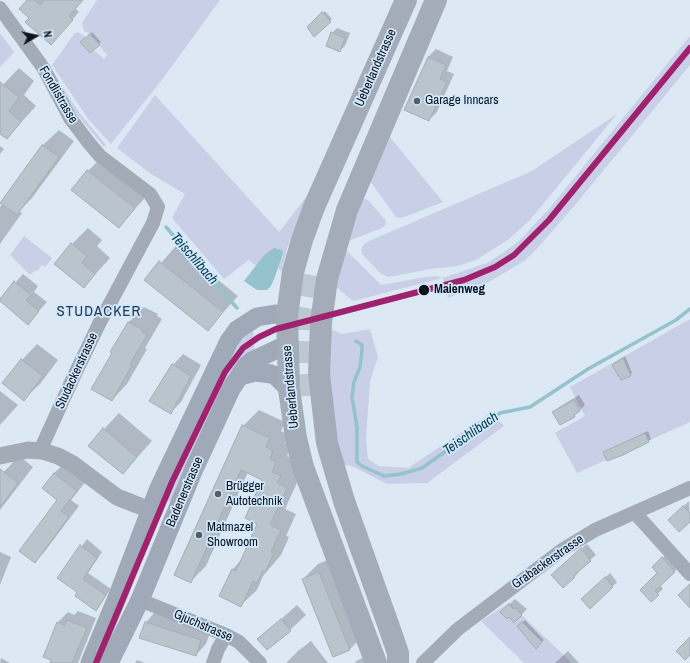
<!DOCTYPE html>
<meta charset="utf-8">
<style>
body{margin:0}
#map{position:relative;width:690px;height:663px;overflow:hidden;background:#dce8f4;font-family:"Archivo Narrow",sans-serif}
canvas{display:block}
.north{position:absolute;left:16px;top:16px;width:40px;height:40px;-webkit-text-stroke:3px #d2e8fe;paint-order:stroke;rotate:81deg;font-size:11px;font-weight:700;line-height:16px;text-align:center;color:#0c141b}
.north::after{content:'';display:block;margin:auto;width:14px;height:18px;background:#0c141b;clip-path:polygon(50% 0,100% 100%,50% 72%,0 100%)}
</style>
<div id="map">
<canvas width="690" height="663"></canvas>
<div class="north">N</div>
</div>
<script>
const context = document.querySelector('canvas').getContext('2d');
context.lineJoin = 'round';
function paint(path, color) { context.fillStyle = color; context.fill(path, 'evenodd'); }
const poly = rows => new Path2D(rows.map(r => 'M' + r).join(''));
function stroke(path, color, width, dash) { context.strokeStyle = color; context.lineWidth = width; context.lineCap = dash ? 'butt' : 'round'; context.setLineDash(dash || []); context.stroke(path); }
function drawText(font, color, halo, rows, align = 'center') {
  context.font = font + ' "Archivo Narrow",sans-serif'; context.lineWidth = 3.5; context.setLineDash([]); context.textBaseline = 'middle'; context.strokeStyle = halo; context.fillStyle = color; for (const [text, x, y, turn = 0] of rows) {
    context.save(); context.translate(x, y); context.rotate((+turn || 0) * Math.PI / 180); context.textAlign = isNaN(turn) ? turn : align; if (halo) context.strokeText(text, 0, 0); context.fillText(text, 0, 0); context.restore();
  }
}
paint(poly([
 [97,0,220,0,161,81,111,144,89,120,52,65,74,34,78,32,86,37,80,42,90,53,94,50,104,59,107,55,90,34,84,31,82,23],
 [0,33,14,52,0,67],
 [690,36,690,65,575,205,535,251,524,261,489,282,448,298,443,278,353,301,336,287,345,249,381,285,426,277,437,276,443,278,487,263,504,252,519,241,548,210],
 [52,71,78,111,106,145,104,147,76,113,71,113],
 [155,95,279,232,307,196,287,248,282,272,278,268,283,254,265,254,256,266,249,260,224,279,172,218,185,194,151,174,117,148],
 [617,114,530,220,509,239,476,260,457,266,430,269,388,277,381,274,362,254,361,250,364,244,369,241,532,171],
 [390,137,443,202,410,215,400,218,396,217,370,181],
 [363,198,369,201,386,221,385,225,382,228,346,242],
 [24,236,52,258,45,267,42,265,37,271,35,270,30,275,10,255],
 [690,319,690,422,577,473,555,433,585,416,570,387],
 [253,328,255,354,171,502,162,499,236,343],
 [330,329,342,334,370,329,378,357,370,381,366,440,368,459,379,466,408,468,491,413,504,426,427,483,387,484,352,466,344,465,336,436,329,379],
 [509,603,572,663,524,663,481,621]
]), '#c9cfe7');
paint(poly([
 [274,248,282,250,283,254,274,279,271,286,267,290,257,290,244,281,265,254]
]), '#94c2cd');
paint(poly([
 [29,0,82,0,75,8,79,12,58,36,30,17],
 [325,11,332,19,314,35,308,27],
 [337,28,350,33,345,46,339,51,332,33],
 [92,32,101,42,90,52,82,42],
 [436,49,453,57,447,71,454,74,437,112,429,120,428,57],
 [19,68,34,81,24,95,36,106,7,138,0,132,0,88],
 [59,130,74,141,32,198,19,211,22,213,0,244,0,207,3,204,2,203,43,145],
 [0,146,4,149,0,154],
 [104,155,150,192,119,227,88,171],
 [88,228,102,240,97,246,110,258,84,287,72,244],
 [176,246,238,296,208,329,146,280],
 [23,274,38,286,34,292,47,302,28,323,0,300],
 [144,307,158,314,157,316,162,319,145,348,147,349,127,384,112,400,128,323],
 [37,344,58,360,40,384,24,399,22,360],
 [183,354,201,365,181,402,171,412,173,365],
 [625,356,632,373,630,375,615,363],
 [0,391,18,405,0,425],
 [579,395,585,405,574,416,561,424,553,412,559,407],
 [259,410,285,422,281,431,288,435,285,443,291,446,287,456,296,460,302,472,285,509,296,514,286,536,289,537,281,555,263,576,257,590,241,605,232,570,242,559,259,523,263,479,248,472,206,566,190,582,243,426],
 [119,413,152,441,123,473,104,429],
 [648,431,651,439,648,441,604,453],
 [19,456,33,467,0,510,0,476],
 [65,463,87,480,71,500,79,506,45,551,35,562,59,500,54,473],
 [689,501,690,520,669,520],
 [87,539,102,552,88,573,111,589,96,610,79,592,58,578],
 [587,544,596,555,578,570,579,572,574,577,557,570],
 [0,552,11,557,0,585],
 [668,553,680,566,660,585,663,589,652,599,659,573,653,567],
 [335,557,365,634,349,650,303,579,318,564],
 [610,573,617,582,612,587,588,594],
 [515,599,527,609,522,614,509,616,501,612],
 [297,605,306,615,290,630,259,639],
 [78,611,96,618,78,663,51,663,53,660,45,657,58,622,68,612,74,615],
 [156,611,211,630,206,644,196,655,146,622],
 [525,620,544,640,536,648,518,626],
 [311,641,328,663,286,663,298,651],
 [568,651,579,663,555,663],
 [373,653,377,663,355,663,356,661],
 [1,658,10,663,0,663],
 [137,660,145,663,135,663]
]), '#0003');
stroke(poly([
 [166,227,237,308],
 [356,341,362,345,362,350,360,367,354,382,352,397,357,427,357,462,362,466,384,476,401,474,422,468,500,413,530,407,588,369,676,320,690,309]
]), '#94c2cd', 3.5);
const building = poly([
 [27,0,35,0,40,5,44,0,83,0,69,16,73,20,51,45,25,22,29,18,19,9,27,0],
 [322,12,331,22,314,37,307,27,322,12],
 [331,32,345,38,340,52,326,46,331,32],
 [90,34,100,45,90,53,80,42,90,34],
 [428,57,446,65,440,79,447,82,429,121,404,110,428,57],
 [0,82,19,97,9,111,21,122,7,139,0,134,0,82],
 [42,145,59,157,17,215,0,203,42,145],
 [87,170,135,208,119,228,71,190,87,170],
 [71,243,87,256,82,263,95,274,84,288,54,264,71,243],
 [159,261,223,312,208,331,144,280,159,261],
 [14,281,31,295,26,300,39,311,28,325,0,301,0,299,14,281],
 [128,322,143,330,142,332,147,335,130,364,132,365,112,401,91,389,112,353,110,352,128,322],
 [623,358,631,376,621,380,612,365,623,358],
 [21,359,43,376,24,401,2,383,21,359],
 [172,364,191,376,171,414,149,401,172,364],
 [574,400,580,411,574,415,575,417,560,425,552,412,574,400],
 [242,425,270,438,266,447,273,451,270,459,276,462,272,472,281,476,277,483,287,488,270,525,281,530,271,552,274,553,265,572,263,571,257,583,253,581,241,607,219,596,232,569,236,571,257,524,245,518,262,480,241,470,191,583,174,575,242,425],
 [103,428,137,457,123,474,88,446,103,428],
 [645,433,649,442,623,455,607,461,603,452,645,433],
 [0,469,18,483,0,507,0,469],
 [54,473,77,491,61,511,69,517,35,563,19,551,57,500,42,488,54,473],
 [683,506,690,513,690,522,679,532,668,520,683,506],
 [80,545,97,558,83,579,106,595,96,611,75,596,77,592,57,578,80,545],
 [581,548,591,561,573,576,575,577,563,588,551,575,581,548],
 [662,557,675,572,655,591,659,595,651,602,640,590,657,573,652,567,662,557],
 [319,572,350,650,333,657,302,579,319,572],
 [605,577,613,587,590,609,581,599,605,577],
 [690,584,690,608,678,595,690,584],
 [509,604,513,609,516,608,522,615,514,623,509,617,507,619,500,612,509,604],
 [281,619,291,631,267,650,257,639,281,619],
 [67,620,87,628,72,663,50,663,51,660,43,657,57,622,65,625,67,620],
 [145,622,201,640,196,656,139,638,145,622],
 [522,622,542,642,536,649,517,626,522,622],
 [690,637,690,655,685,660,676,651,690,637]
]);
paint(building, '#b9c4cc');
stroke(building, '#a3aeb6', 1);
stroke(poly([
 [307,396,305,367,307,316,316,268]
]), '#bdc8d3', 22, [22, 11]);
stroke(poly([
 [0,8,44,69,70,118,89,143,100,156,150,194,158,207,153,223,100,322,73,378,43,444,42,451],
 [635,513,690,574],
 [140,600,226,635,239,642,260,663],
 [213,663,218,649,226,635],
 [423,663,458,629,562,550,595,530,690,488]
]), '#a3abb6', 14);
stroke(poly([
 [0,456,28,450,42,451,58,456,73,464,117,497,150,510]
]), '#a3abb6', 17);
stroke(poly([
 [240,376,255,372,271,374,276,376,289,389],
 [90,663,117,598,159,488,229,341,237,330,257,317,275,314,287,316],
 [109,663,140,600,194,469,231,389,246,366,252,361,288,344]
]), '#a0a9b8', 19);
stroke(poly([
 [376,663,303,467,296,438,289,389,287,316,293,272,302,240,314,207,406,0],
 [398,663,398,653,388,624,344,501,327,443,319,374,321,323,327,279,347,210,436,0]
]), '#a4acba', 22);
stroke(poly([
 [96,663,172,482,225,372,243,348,259,337,276,329,464,280,495,267,514,255,549,220,690,48]
]), '#a0216e', 6);
for (const [x, y, r, color] of [
 [417,101,4,"#555e67"],
 [424,290,6,"#0c141b"],
 [218,494,4,"#555e67"],
 [199,535,4,"#555e67"]
]) { const dot = new Path2D(); dot.arc(x, y, r, 0, 2 * Math.PI); context.fillStyle = color; context.fill(dot); stroke(dot, '#d2e8fe', 1.5); }
drawText('13px', '#0c141b', '#d2e8fe', [
 ["Ueberlandstrasse",376,68,-66],
 ["Fondlistrasse",58,95,60],
 ["Studackerstrasse",77,371,-65],
 ["Ueberlandstrasse",291,387,-95],
 ["Badenerstrasse",185,492,-67],
 ["Grabackerstrasse",548,562,-35],
 ["Gjuchstrasse",203,626,23]
]);
drawText('13px', '#0c141b', '#d2e8fe', [
 ["Garage Inncars",425,101],
 ["Brügger",226,487],
 ["Autotechnik",226,502],
 ["Matmazel",207,528],
 ["Showroom",207,543]
], 'left');
drawText('bold 13px', '#0c141b', '#d2e8fe', [
 ["Maienweg",434,290]
], 'left');
drawText('italic 14px', '#003941', '#d2e8fe', [
 ["Teischlibach",194,259,49],
 ["Teischlibach",471,434,-35]
]);
context.letterSpacing = '1px';
drawText('15px', '#293b4c', '#d2e8fe', [
 ["STUDACKER",99,312]
]);
context.letterSpacing = '0px';
</script>
